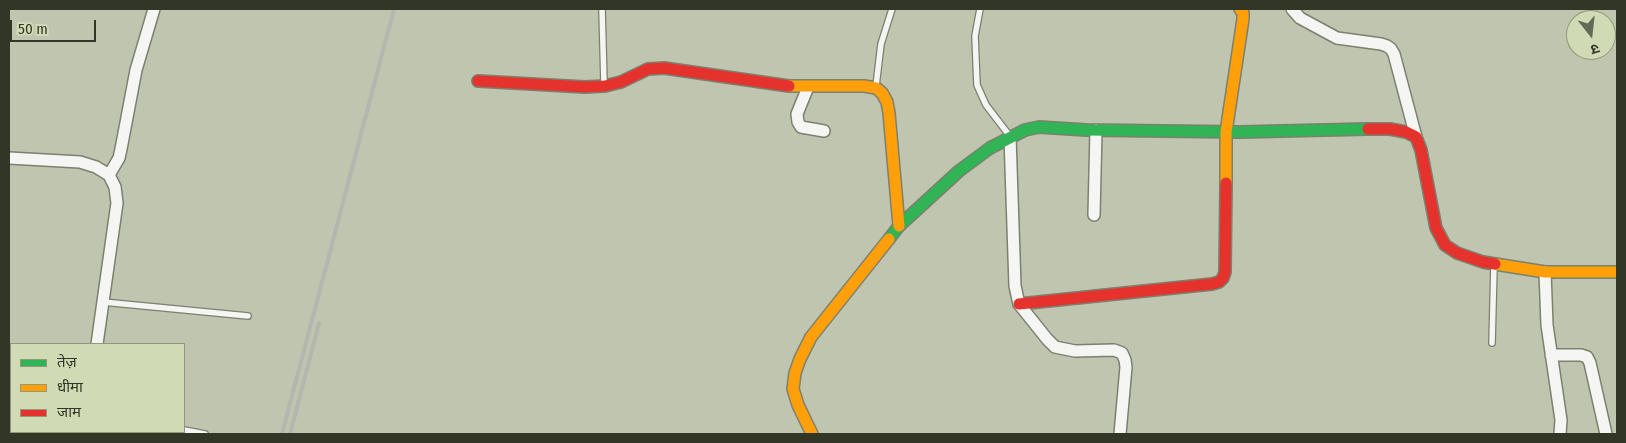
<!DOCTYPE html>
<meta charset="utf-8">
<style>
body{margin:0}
#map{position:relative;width:1626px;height:443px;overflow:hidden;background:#bfc5af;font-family:"Fira Sans Condensed","Noto Sans Devanagari",sans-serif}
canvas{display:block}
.frame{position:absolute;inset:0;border:10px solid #323627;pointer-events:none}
.legend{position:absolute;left:10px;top:343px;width:175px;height:90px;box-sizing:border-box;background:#d0dab4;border:1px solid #91987c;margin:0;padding:6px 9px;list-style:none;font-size:15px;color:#323627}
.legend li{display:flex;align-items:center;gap:10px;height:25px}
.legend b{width:25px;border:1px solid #91987c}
.north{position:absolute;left:1566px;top:10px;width:50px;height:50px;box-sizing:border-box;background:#d0dab4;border:1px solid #91987c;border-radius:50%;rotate:164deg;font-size:14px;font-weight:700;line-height:20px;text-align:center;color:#323627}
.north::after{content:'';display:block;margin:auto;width:18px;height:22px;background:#636857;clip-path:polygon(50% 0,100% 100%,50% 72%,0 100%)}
.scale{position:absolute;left:10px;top:20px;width:86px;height:22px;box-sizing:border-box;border:2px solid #323627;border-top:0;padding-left:6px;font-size:15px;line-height:18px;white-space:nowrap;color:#323627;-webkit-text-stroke:4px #d0dab4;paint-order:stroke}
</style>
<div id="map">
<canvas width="1626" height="443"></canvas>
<div class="frame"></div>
<ul class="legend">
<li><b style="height:6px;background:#30b455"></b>तेज़</li>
<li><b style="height:6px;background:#ff9f0a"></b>धीमा</li>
<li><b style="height:6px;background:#e5322d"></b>जाम</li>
</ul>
<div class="north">उ</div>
<div class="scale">50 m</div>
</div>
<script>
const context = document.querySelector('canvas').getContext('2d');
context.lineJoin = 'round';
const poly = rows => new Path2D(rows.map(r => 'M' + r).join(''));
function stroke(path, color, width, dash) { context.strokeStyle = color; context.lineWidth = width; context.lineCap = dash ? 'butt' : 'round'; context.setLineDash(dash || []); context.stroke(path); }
const lane = poly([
 [602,9,604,83],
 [980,9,975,36,977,85,986,105,1009,135],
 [876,86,881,44,892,9],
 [103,302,248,316],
 [1492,343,1494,266],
 [184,430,205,434],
 [150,434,151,432]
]);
const street = poly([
 [1292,9,1300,18,1337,38,1381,44,1387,46,1391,49,1394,54,1416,137],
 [808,87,797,114,798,122,801,127,824,131],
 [1010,137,1015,286,1019,304,1047,339,1055,347,1075,351,1114,350,1122,353,1125,360,1126,367,1120,434],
 [9,158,80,162,96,167,109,175,115,187,117,203,97,344],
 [109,175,119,158,121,149,136,70,154,9],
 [1094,215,1096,130],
 [1545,272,1547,325,1561,420,1560,434],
 [1551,355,1581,355,1587,357,1590,363,1606,434],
 [87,434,88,432]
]);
const fast = poly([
 [889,239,899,226,959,171,990,148,1025,130,1039,127,1086,130,1240,132,1368,129]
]);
const slow = poly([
 [789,86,864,86,876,88,882,93,887,102,889,113,899,226],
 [1226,183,1226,132,1243,19,1243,13,1240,9],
 [1495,264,1545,272,1617,272],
 [812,434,798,405,793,389,795,373,800,359,811,337,889,239]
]);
const jam = poly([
 [478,81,585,87,605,86,621,82,648,69,664,68,789,86],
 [1368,129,1390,129,1406,132,1416,137,1421,150,1436,228,1445,245,1457,253,1483,262,1495,264],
 [1019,304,1212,284,1219,282,1223,278,1225,272,1226,183]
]);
stroke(lane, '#7b806f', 8);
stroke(street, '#7b806f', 14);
stroke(fast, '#7b806f', 14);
stroke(slow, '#7b806f', 14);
stroke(jam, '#7b806f', 14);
stroke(lane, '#f5f6f3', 5.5);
stroke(street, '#f5f6f3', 11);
stroke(fast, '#30b455', 11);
stroke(slow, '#ff9f0a', 11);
stroke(jam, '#e5322d', 11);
stroke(poly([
 [282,434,394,9],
 [290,434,319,323]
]), '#b4b6b0', 4);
</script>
